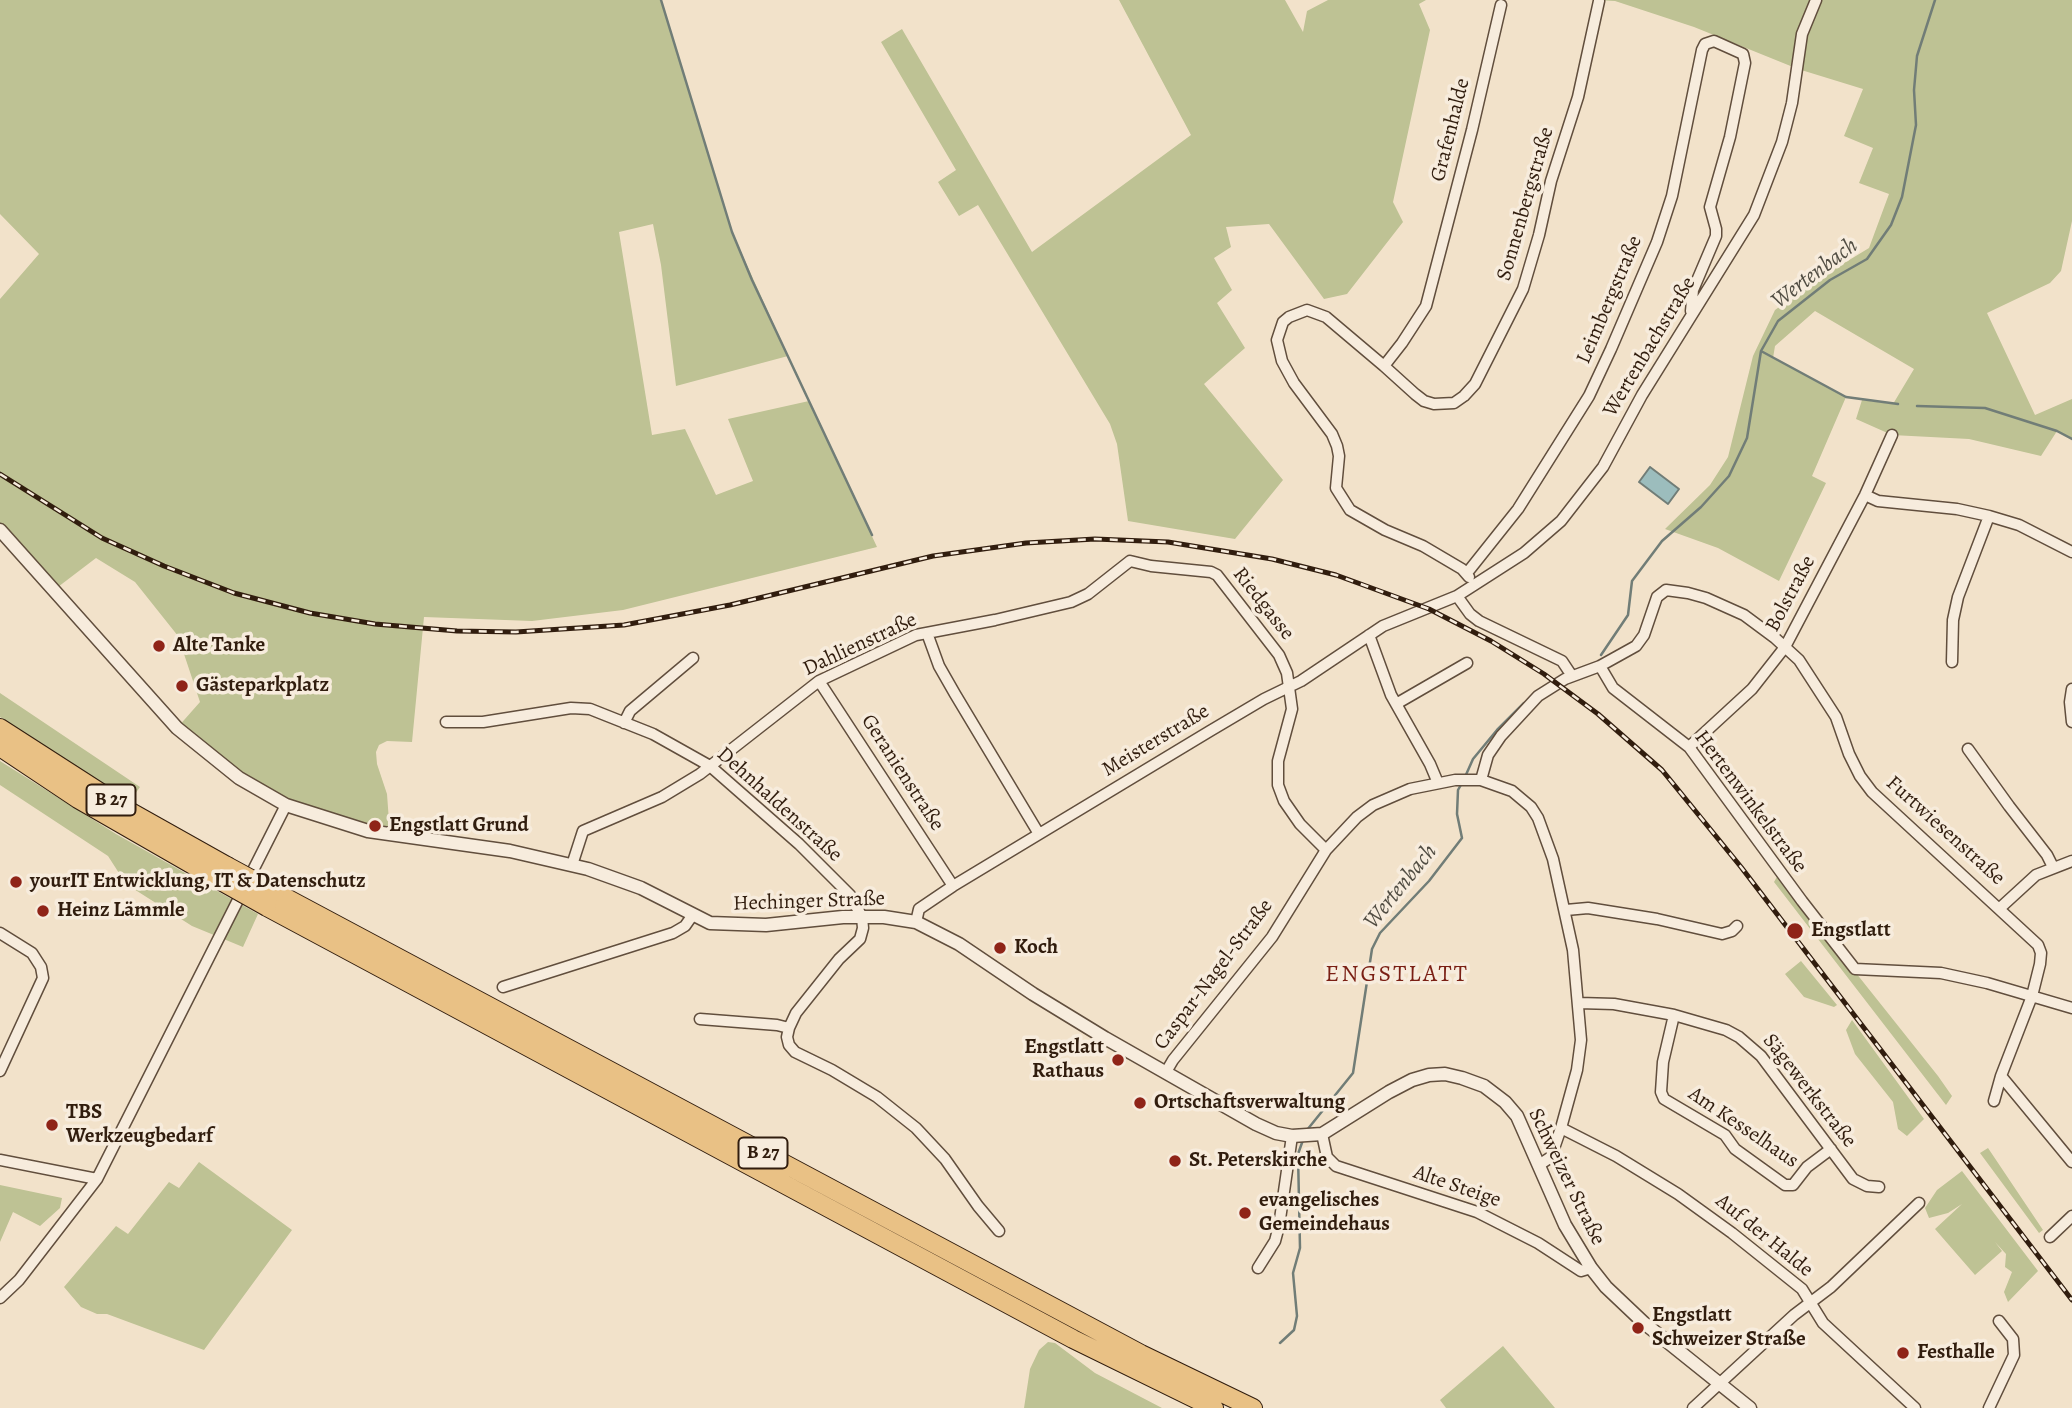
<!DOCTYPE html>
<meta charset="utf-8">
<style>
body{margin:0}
canvas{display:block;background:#f2e2ca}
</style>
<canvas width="2072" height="1408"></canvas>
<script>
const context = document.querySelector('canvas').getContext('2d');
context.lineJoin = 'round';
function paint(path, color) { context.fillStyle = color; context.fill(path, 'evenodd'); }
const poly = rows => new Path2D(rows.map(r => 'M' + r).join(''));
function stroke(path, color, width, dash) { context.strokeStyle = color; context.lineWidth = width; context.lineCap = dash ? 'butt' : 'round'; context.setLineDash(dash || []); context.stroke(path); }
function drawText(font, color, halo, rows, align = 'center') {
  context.font = font + ' Alegreya,serif'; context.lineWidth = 7; context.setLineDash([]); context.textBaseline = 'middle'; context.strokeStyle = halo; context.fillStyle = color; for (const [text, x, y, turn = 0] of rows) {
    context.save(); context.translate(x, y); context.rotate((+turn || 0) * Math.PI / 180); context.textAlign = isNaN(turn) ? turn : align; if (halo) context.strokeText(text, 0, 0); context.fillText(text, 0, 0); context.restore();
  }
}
paint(poly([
 [0,0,661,0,732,232,788,356,676,386,661,265,653,224,619,232,652,435,685,429,716,495,753,481,728,419,809,401,877,547,623,610,532,621,424,617,412,742,387,741,379,745,376,752,377,764,387,794,390,835,286,805,177,728,200,702,178,636,135,582,96,558,54,590,0,530,0,299,39,254,0,214],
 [1119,0,1285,0,1303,32,1307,11,1328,0,1426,0,1419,4,1430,30,1393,202,1403,222,1347,294,1324,299,1269,224,1226,227,1231,247,1214,258,1232,290,1217,303,1245,348,1204,384,1283,480,1235,539,1128,521,1117,444,1110,424,978,205,959,216,938,182,956,170,881,42,902,29,1032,252,1191,135],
 [1595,0,2072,0,2072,221,2061,271,2050,283,1987,313,2035,415,2072,399,2072,439,2057,431,2041,456,1969,439,1892,435,1856,419,1862,400,1893,404,1914,369,1815,311,1775,346,1773,358,1846,397,1812,476,1826,483,1779,581,1718,548,1665,529,1710,485,1728,457,1753,356,1775,310,1818,279,1869,248,1889,194,1859,183,1873,148,1844,136,1863,89,1798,69,1694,27,1615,1],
 [0,693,140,787,130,801,0,717],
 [0,761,116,834,258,914,243,947,192,926,126,884,108,856,0,785],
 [1778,875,1938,1076,1952,1096,1946,1105,1774,882],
 [1801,961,1837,1005,1834,1007,1804,997,1785,974],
 [1852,1020,1924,1119,1907,1136,1898,1129,1893,1102,1855,1054,1846,1030],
 [1988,1148,2043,1230,2039,1233,1980,1153],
 [199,1162,292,1230,204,1350,107,1314,97,1314,81,1307,64,1287,116,1226,128,1234,169,1182,179,1188],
 [1962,1171,2038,1271,2008,1302,2004,1292,2012,1272,2005,1267,2006,1254,1995,1242,2002,1251,1975,1275,1935,1229,1962,1204,1948,1213,1929,1218,1925,1208,1937,1190],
 [0,1185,62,1198,60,1208,40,1226,13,1212,0,1242],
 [1048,1342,1055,1343,1095,1373,1162,1408,1024,1408,1030,1369,1039,1350],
 [1503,1346,1555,1408,1446,1408,1440,1400]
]), '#bec294');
const water = poly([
 [1650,467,1679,489,1668,504,1639,482,1650,467]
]);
paint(water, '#9cbdbd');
stroke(water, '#717d77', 2);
stroke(poly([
 [661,0,732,232,752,280,872,535],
 [1761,351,1846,397,1898,404],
 [1917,406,1985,408,2057,431,2072,439],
 [1601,655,1628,615,1632,581,1662,541,1701,507,1729,476,1747,438,1761,351,1778,321,1830,280,1867,259,1891,225,1902,197,1916,125,1914,90,1917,56,1935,0],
 [1465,777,1473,759,1497,730,1524,703],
 [1307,1130,1353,1073,1372,949,1380,933,1429,881,1462,838,1457,814,1458,790,1462,783],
 [1280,1343,1294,1330,1297,1316,1293,1273,1300,1248,1298,1154,1303,1140]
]), '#717d77', 2.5);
const minor = poly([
 [1384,366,1415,394,1424,401,1434,404,1454,403,1464,396,1475,384,1523,289,1539,235,1551,181,1578,97,1599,1],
 [1865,495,1878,501,1957,509,1989,516,2019,525,2072,552],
 [1467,573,1518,509,1589,396,1611,349,1657,242,1672,196,1702,50,1705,44,1714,41,1743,54,1745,63,1730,137,1710,207,1716,229,1716,236,1693,290,1691,311],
 [1469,577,1462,569,1423,546,1385,530,1350,510,1336,488,1339,456,1337,446,1332,434,1294,383,1282,361,1277,340,1283,322,1289,317,1307,310,1326,317,1384,366,1402,343,1426,306,1472,130,1501,5],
 [1457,596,1470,614,1479,621,1562,661,1572,676],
 [927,633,939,666,955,694,1039,834],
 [1369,635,1391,695,1430,764,1438,783],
 [1952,662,1953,620,1958,597,1989,516],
 [1600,666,1636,646,1644,635,1657,597,1666,590,1688,593,1706,598,1744,615,1775,638,1799,660,1836,717,1849,754,1860,776,1872,792,2038,945,2041,953,2040,964,2032,996,2001,1076,1994,1101],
 [819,681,953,886],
 [2072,689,2070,702,2072,722],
 [1396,704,1467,663],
 [446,722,483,722,571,708,590,709,653,734,710,766,799,844,850,895,862,917,863,928,860,939,839,959,796,1013,789,1028,787,1037,789,1045,795,1052,832,1070,877,1097,916,1128,945,1159,978,1206,999,1231],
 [624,723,630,711,693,658],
 [1689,747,1752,689,1785,647,1865,495,1892,435],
 [1968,749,2009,806,2047,855,2053,867],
 [1481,780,1488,755,1501,736,1538,696,1565,679,1600,666,1613,688,1689,747,1802,901,1855,969,1941,973,1987,983,2072,1008],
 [572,865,583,831,662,797,700,774,819,681,916,635,995,620,1071,602,1088,594,1130,561,1151,566,1211,572,1217,575,1279,655,1287,673,1292,709,1278,761,1278,785,1284,801,1300,824,1326,850],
 [2000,908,2036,875,2072,861],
 [1566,910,1588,908,1657,919,1722,934,1732,931,1737,926],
 [916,922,919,909,953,886,1210,731,1264,699,1301,681,1383,626,1457,596,1524,553,1561,521,1603,467,1642,395,1754,215,1782,142,1792,103,1802,34,1816,0],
 [0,933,32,953,41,967,43,978,0,1071],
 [503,987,673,933,685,926,692,916],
 [1579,1003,1614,1004,1674,1015,1726,1030,1739,1037,1761,1056,1853,1179,1867,1186,1879,1187],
 [1674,1015,1663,1062,1661,1092,1664,1099,1725,1135,1735,1149,1785,1185,1793,1185,1807,1167,1831,1149],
 [700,1019,777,1025,789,1028],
 [1166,1072,1173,1060,1272,937,1326,850,1357,817,1373,805,1410,789,1455,780,1481,780,1512,791,1531,807,1538,818,1553,859,1573,950,1581,1040,1577,1070,1561,1128,1551,1157,1539,1165],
 [2001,1076,2072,1162],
 [1561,1128,1616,1156,1678,1194,1732,1233,1802,1289,1823,1323,1915,1408],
 [1322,1134,1327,1157,1336,1166,1477,1212,1538,1243,1581,1271,1591,1268],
 [0,1160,97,1179],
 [2050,1237,2072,1216],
 [1258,1268,1275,1241,1279,1226,1292,1136],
 [0,1298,19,1280,97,1179,286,805],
 [1693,1408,1794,1315,1831,1287,1919,1203],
 [1989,1408,2014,1355,2013,1339,1999,1321]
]);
const tertiary = poly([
 [0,530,177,728,239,778,286,805,368,831,510,851,588,869,641,888,710,923,766,925,843,917,884,917,916,922,959,944,1033,994,1105,1038,1256,1124,1276,1133,1292,1136,1322,1134,1389,1092,1412,1080,1429,1075,1445,1074,1462,1078,1484,1086,1505,1102,1517,1116,1565,1225,1591,1268,1606,1287,1644,1323,1750,1408]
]);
const trunk = poly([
 [0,728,129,811,227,866],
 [0,747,78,799,219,880],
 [275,892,1141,1354,1253,1408],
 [267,907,1073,1339,1214,1408]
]);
stroke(minor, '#614e3d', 13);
stroke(tertiary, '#614e3d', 15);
stroke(trunk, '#311d0e', 20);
stroke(minor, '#f7ecdd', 10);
stroke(tertiary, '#f7ecdd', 12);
stroke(trunk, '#e9c185', 18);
const rail = poly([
 [0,474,102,538,164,566,234,593,310,613,375,624,457,631,516,632,624,625,730,605,933,556,1026,543,1095,539,1168,542,1272,559,1336,575,1429,609,1491,641,1544,674,1598,714,1662,770,1741,867,2072,1300]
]);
stroke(rail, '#311d0e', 5);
stroke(rail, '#f7ecdd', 2.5, [8]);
const trunkBridge = poly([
 [227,866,275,892],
 [219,880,267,907]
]);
stroke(trunkBridge, '#311d0e', 20, []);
stroke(trunkBridge, '#e9c185', 18);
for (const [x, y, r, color] of [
 [159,646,7,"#8f2418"],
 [182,686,7,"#8f2418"],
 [375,826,7,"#8f2418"],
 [16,882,7,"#8f2418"],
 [43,911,7,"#8f2418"],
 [1795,931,9,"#8f2418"],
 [1000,948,7,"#8f2418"],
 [1118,1060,7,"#8f2418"],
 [1140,1103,7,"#8f2418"],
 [52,1125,7,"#8f2418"],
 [1175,1161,7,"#8f2418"],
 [1245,1213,7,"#8f2418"],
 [1638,1328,7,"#8f2418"],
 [1903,1353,7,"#8f2418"]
]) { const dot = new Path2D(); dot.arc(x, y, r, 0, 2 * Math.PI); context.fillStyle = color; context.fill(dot); stroke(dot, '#f7ecdd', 2.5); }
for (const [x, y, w] of [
 [111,800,49],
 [763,1153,49]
]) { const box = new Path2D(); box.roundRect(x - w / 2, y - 15.5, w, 31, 5); context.fillStyle = '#f7ecdd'; context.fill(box); stroke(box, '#311d0e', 2); }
drawText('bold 19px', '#311d0e', null, [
 ["B 27",111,800],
 ["B 27",763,1153]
]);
drawText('21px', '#311d0e', '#f7ecdd', [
 ["Grafenhalde",1451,130,-76],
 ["Sonnenbergstraße",1526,204,-74],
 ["Leimbergstraße",1610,300,-67],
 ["Wertenbachstraße",1650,347,-59],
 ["Bolstraße",1791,594,-62],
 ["Riedgasse",1263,604,52],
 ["Dahlienstraße",860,645,-25],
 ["Meisterstraße",1156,741,-31],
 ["Geranienstraße",902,773,57],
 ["Hertenwinkelstraße",1750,802,53],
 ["Dehnhaldenstraße",779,805,42],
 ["Furtwiesenstraße",1945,831,42],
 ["Hechinger Straße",809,902,-2],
 ["Caspar-Nagel-Straße",1214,975,-53],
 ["Sägewerkstraße",1809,1091,52],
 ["Am Kesselhaus",1743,1128,34],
 ["Schweizer Straße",1566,1177,64],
 ["Alte Steige",1457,1187,19],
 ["Auf der Halde",1764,1236,39]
]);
drawText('bold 21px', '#311d0e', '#f7ecdd', [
 ["Alte Tanke",173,646],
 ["Gästeparkplatz",196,686],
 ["Engstlatt Grund",389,826],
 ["yourIT Entwicklung, IT & Datenschutz",30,882],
 ["Heinz Lämmle",57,911],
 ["Engstlatt",1811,931],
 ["Koch",1014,948],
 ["Engstlatt",1104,1048,"right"],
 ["Rathaus",1104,1072,"right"],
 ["Ortschaftsverwaltung",1154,1103],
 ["TBS",66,1113],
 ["Werkzeugbedarf",66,1137],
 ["St. Peterskirche",1189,1161],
 ["evangelisches",1259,1201],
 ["Gemeindehaus",1259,1225],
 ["Engstlatt",1652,1316],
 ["Schweizer Straße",1652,1340],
 ["Festhalle",1917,1353]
], 'left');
drawText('italic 23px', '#514d43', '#f7ecdd', [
 ["Wertenbach",1815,274,-37],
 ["Wertenbach",1401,887,-51]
]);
context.letterSpacing = '2px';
drawText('24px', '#7a1f14', '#f7ecdd', [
 ["ENGSTLATT",1397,975]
]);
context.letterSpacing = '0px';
</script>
